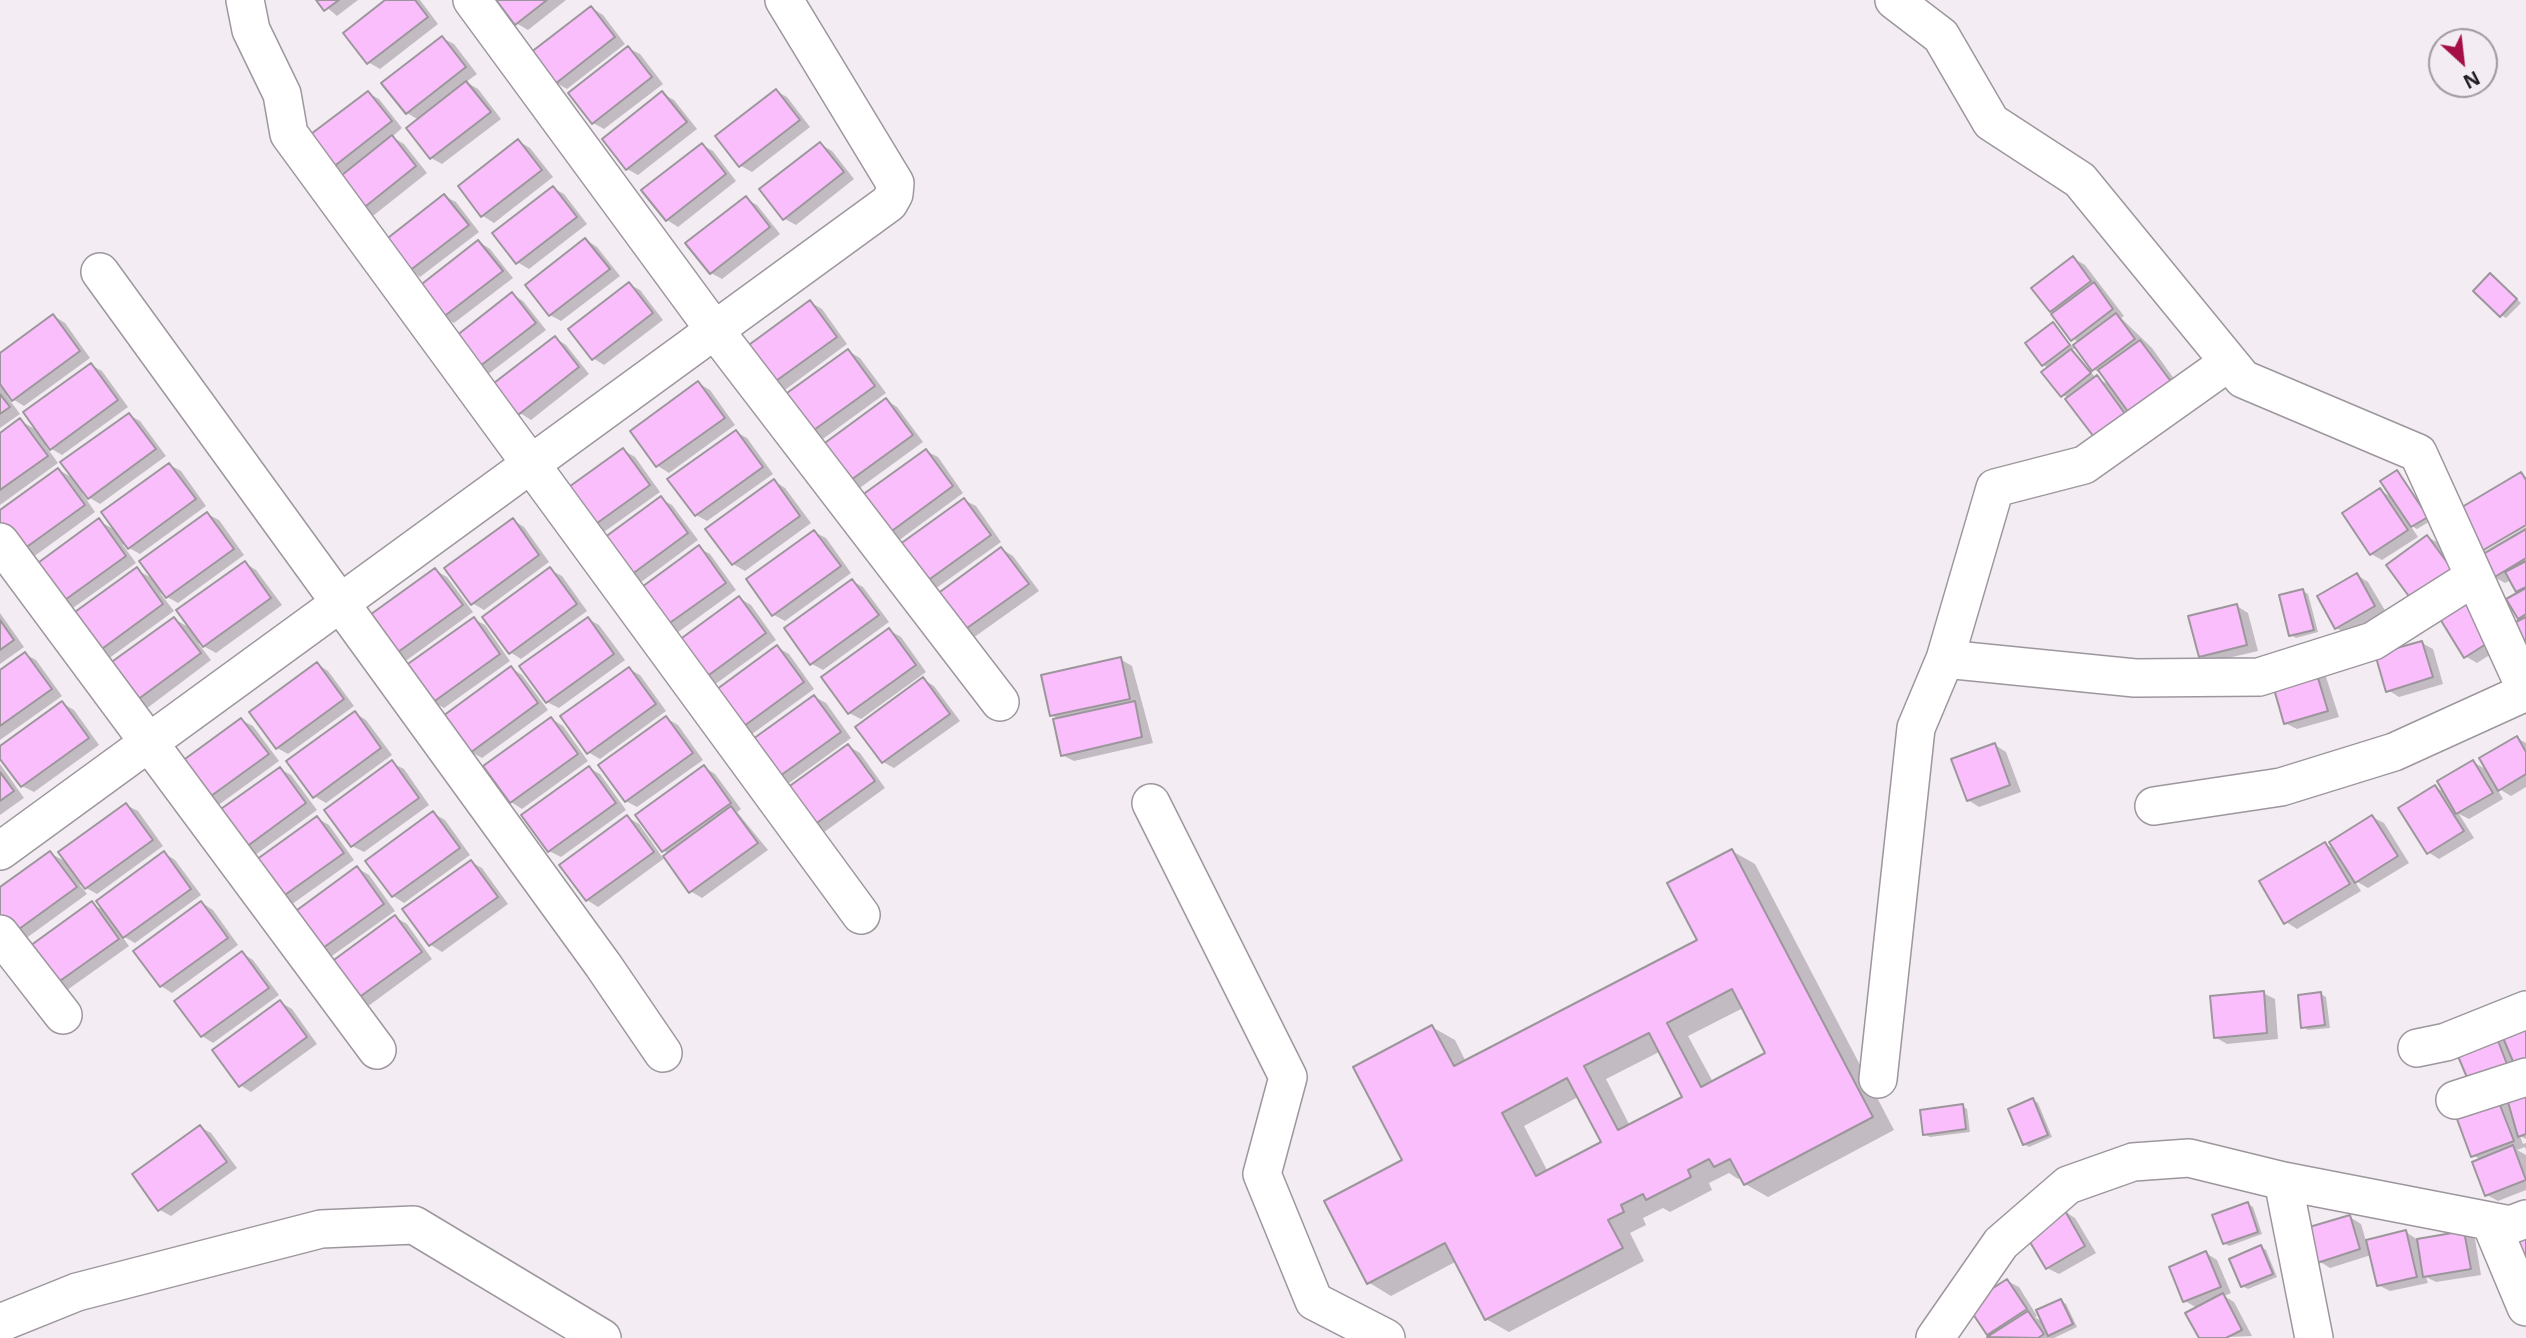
<!DOCTYPE html>
<style>
body{margin:0}
#map{position:relative;width:2526px;height:1338px;overflow:hidden;background:#f3ecf3;font-family:"Open Sans",sans-serif}
canvas{display:block}
.north{position:absolute;left:2428px;top:28px;width:70px;height:70px;box-sizing:border-box;background:#f3ecf3;border:2px solid #9f9a9f;border-radius:50%;rotate:153deg;font-size:19px;font-weight:700;line-height:28px;text-align:center;color:#201e20}
.north::after{content:'';display:block;margin:auto;width:24px;height:32px;background:#a60f45;clip-path:polygon(50% 0,100% 100%,50% 72%,0 100%)}
</style>
<div id="map">
<canvas width="2526" height="1338"></canvas>
<div class="north">N</div>
</div>
<script>
const context = document.querySelector('canvas').getContext('2d');
context.lineJoin = 'round';
function paint(path, color) { context.fillStyle = color; context.fill(path, 'evenodd'); }
const poly = rows => new Path2D(rows.map(r => 'M' + r).join(''));
function stroke(path, color, width, dash) { context.strokeStyle = color; context.lineWidth = width; context.lineCap = dash ? 'butt' : 'round'; context.setLineDash(dash || []); context.stroke(path); }
paint(poly([
 [318,0,358,0,337,16],
 [388,0,420,0,438,24,380,69,368,62],
 [498,0,566,0,528,30,516,23],
 [592,8,603,15,625,44,567,89,556,83],
 [442,38,454,44,477,74,466,82,478,89,501,119,442,164,431,158,419,120,407,113],
 [628,48,640,54,663,84,604,129,593,123],
 [776,91,787,97,810,127,752,172,741,166],
 [368,93,379,99,402,128,392,137,404,144,427,173,369,219,345,174,333,167],
 [662,94,674,100,697,129,638,175,627,169],
 [518,141,530,148,553,177,494,223,483,216,460,186],
 [820,144,832,151,854,179,796,225,785,219],
 [702,145,713,151,736,181,678,227,667,220],
 [553,188,564,194,587,224,529,269,517,262],
 [444,196,456,202,479,232,420,277,409,270],
 [746,199,757,205,780,234,722,279,711,273],
 [586,240,597,247,620,276,561,321,550,315],
 [479,242,490,249,513,278,454,323,443,317],
 [2073,258,2085,265,2124,316,2121,318,2152,348,2182,390,2138,425,2062,395,2049,368,2043,365,2053,324,2073,347,2078,343,2051,311],
 [2077,346,2094,369,2104,376,2112,386,2096,378,2071,351],
 [2490,275,2521,303,2506,318,2501,315],
 [629,284,640,290,663,320,604,365,593,358],
 [512,294,523,301,546,330,487,375,476,369],
 [810,302,822,309,847,344,782,392,770,385],
 [54,316,65,323,90,358,24,406,6,395,20,414,0,428,0,355],
 [555,338,566,345,589,374,531,420,520,413],
 [848,351,860,358,886,393,820,441,808,434],
 [91,365,102,371,128,407,62,455,45,445,58,463,0,505,0,435,21,421,38,431],
 [698,383,710,390,735,425,669,473,658,466,632,431],
 [886,400,897,407,923,442,857,490,846,483],
 [129,415,140,421,166,456,100,504,82,493,95,512,29,560,0,513,59,470,76,480],
 [736,432,747,438,773,474,707,521,696,515],
 [623,450,635,457,660,492,594,539,583,533],
 [926,451,938,457,963,493,898,541,886,534],
 [170,465,181,471,206,506,140,554,122,544,136,563,70,610,59,604,99,521,117,531],
 [2397,472,2432,520,2417,529,2410,525,2418,537,2382,560,2371,554,2380,490,2393,498],
 [2521,474,2526,477,2526,523,2485,547,2485,551,2526,527,2526,644,2523,620,2519,618,2521,593,2511,580,2505,583,2494,577,2488,554,2482,550],
 [774,481,785,488,811,523,745,571,733,564,708,529],
 [661,499,672,505,698,540,633,588,621,582],
 [964,500,976,506,1001,542,935,589,924,583],
 [207,514,219,520,244,555,178,603,160,593,174,611,108,659,96,652,137,570,155,580],
 [513,520,524,527,549,562,484,610,472,603],
 [814,532,826,538,851,573,785,621,774,615],
 [2427,537,2439,543,2468,583,2429,611],
 [699,548,710,554,736,590,670,638,659,631],
 [1002,549,1013,556,1039,591,973,638,962,632],
 [245,563,256,570,282,605,216,653,198,643,211,660,146,709,109,666,174,619,192,629],
 [435,570,447,577,473,612,407,660,396,653],
 [550,570,562,576,587,611,521,659,510,652],
 [2357,575,2368,582,2386,612,2348,634,2336,628],
 [852,581,863,587,889,622,823,670,812,664],
 [2303,591,2308,594,2318,632,2296,638,2291,635],
 [739,598,751,605,776,640,710,688,699,681],
 [2467,598,2504,646,2477,663,2465,656],
 [2237,606,2248,613,2258,651,2211,662,2200,656],
 [0,613,24,647,0,664],
 [474,619,485,625,510,661,444,708,433,702],
 [588,619,599,625,625,660,559,708,547,702],
 [889,630,901,637,926,672,861,719,849,713],
 [2422,643,2433,649,2443,684,2399,697,2388,690],
 [777,647,789,654,814,689,748,737,737,730],
 [25,654,36,660,62,696,0,740,0,672],
 [1120,659,1132,666,1153,743,1074,761,1062,755,1059,719,1051,715],
 [317,664,328,671,354,706,288,754,277,748],
 [511,668,522,675,548,710,482,758,471,752],
 [629,669,640,675,666,711,600,759,588,752],
 [2315,670,2326,677,2339,717,2297,729,2285,723],
 [923,679,934,686,960,721,894,768,883,762],
 [815,697,826,703,851,738,785,786,774,780],
 [62,703,74,710,99,745,34,792,22,786,0,756,0,748],
 [355,713,366,720,392,755,326,803,314,796],
 [666,718,678,725,703,760,637,807,626,801],
 [552,719,563,726,588,761,522,809,511,802],
 [241,720,253,726,279,761,213,809,201,803],
 [2517,738,2526,743,2526,787,2511,796,2496,787,2503,799,2469,819,2459,814,2474,838,2439,859,2428,852,2435,787,2446,793,2473,762,2489,771],
 [1995,745,2006,752,2021,792,1979,807,1968,800],
 [848,746,860,753,885,788,820,835,808,829],
 [392,763,404,769,429,805,364,852,352,846],
 [0,764,24,798,0,815],
 [704,767,715,774,741,809,737,812,768,850,702,898,690,891,666,857,598,907,587,900,627,817,639,824,663,858,669,854,664,851],
 [589,768,600,774,626,810,561,857,549,851],
 [280,769,291,775,317,810,251,858,239,852],
 [126,805,138,811,163,846,97,894,79,884,87,894,21,942,0,889,50,853,68,863],
 [433,813,445,820,470,855,404,903,393,896],
 [2372,817,2384,823,2409,863,2368,888,2354,880,2361,891,2297,929,2286,922,2325,844,2336,850],
 [317,818,329,825,354,860,288,907,277,901],
 [1732,851,1755,864,1894,1130,1768,1197,1745,1184,1742,1177,1738,1179,1729,1173,1709,1183,1712,1190,1670,1212,1663,1208,1643,1218,1646,1225,1630,1233,1644,1261,1509,1332,1486,1319,1457,1261,1391,1296,1368,1282,1404,1161,1432,1027,1455,1040,1466,1062,1699,940],
 [1743,1008,1768,1054,1713,1082,1688,1036],
 [1661,1051,1685,1098,1630,1126,1606,1079],
 [1578,1097,1603,1143,1548,1172,1524,1126],
 [164,853,175,860,201,895,135,943,121,935,129,946,63,993,52,987,92,904,105,911],
 [471,862,482,868,508,904,442,952,431,945,405,910],
 [357,868,369,875,395,911,329,958,317,952],
 [202,903,213,910,238,945,172,993,161,986],
 [395,917,407,924,432,959,367,1007,355,1000],
 [242,953,253,960,279,995,213,1043,202,1036],
 [2263,993,2275,999,2278,1039,2227,1044,2215,1037],
 [2321,994,2326,997,2330,1028,2308,1030,2303,1027],
 [280,1002,292,1009,317,1044,251,1092,240,1085],
 [2495,1035,2506,1042,2517,1069,2484,1093],
 [2526,1090,2526,1139,2520,1136,2523,1144,2526,1143,2526,1150,2525,1147,2517,1150,2526,1155,2526,1190,2498,1201,2487,1195,2481,1160,2473,1155,2496,1097,2510,1105],
 [2033,1100,2038,1103,2052,1137,2029,1147,2024,1144],
 [1962,1106,1967,1109,1970,1132,1930,1137,1924,1134],
 [200,1127,211,1133,237,1168,171,1216,160,1210],
 [2248,1204,2253,1207,2262,1234,2229,1246,2224,1243],
 [2064,1211,2075,1218,2096,1253,2059,1274,2047,1268],
 [2350,1217,2361,1224,2366,1241,2406,1232,2418,1240,2464,1232,2475,1239,2481,1275,2436,1282,2426,1277,2428,1283,2390,1291,2378,1285,2371,1255,2330,1268,2319,1261],
 [2261,1247,2266,1250,2277,1277,2248,1289,2242,1286],
 [2206,1253,2217,1260,2231,1293,2224,1296,2234,1302,2252,1336,2201,1338,2197,1308,2185,1301],
 [2007,1281,2019,1287,2037,1316,2035,1317,2041,1321,2061,1301,2066,1304,2077,1327,2054,1338,1990,1338,1992,1336,1988,1334]
]), '#0003');
const building = poly([
 [316,0,339,0,324,11,316,0],
 [385,0,415,0,428,17,367,64,343,33,385,0],
 [496,0,547,0,515,25,496,0],
 [591,6,615,37,555,84,530,53,591,6],
 [442,36,466,67,406,114,381,83,442,36],
 [628,46,652,77,592,124,568,93,628,46],
 [466,81,491,112,430,159,406,128,466,81],
 [776,89,800,120,739,167,715,136,776,89],
 [368,91,392,121,332,168,307,137,368,91],
 [662,91,687,122,626,170,602,139,662,91],
 [392,135,416,166,356,214,332,183,392,135],
 [518,139,542,170,481,217,458,186,518,139],
 [820,142,844,172,783,220,759,189,820,142],
 [702,143,726,174,666,221,641,190,702,143],
 [553,186,577,217,516,264,492,233,553,186],
 [444,194,469,225,408,272,384,241,444,194],
 [746,196,770,227,710,274,685,243,746,196],
 [585,238,610,269,549,316,525,285,585,238],
 [478,240,503,271,442,318,418,287,478,240],
 [2073,256,2091,281,2050,312,2031,288,2073,256],
 [2490,273,2517,299,2500,317,2473,291,2490,273],
 [629,282,653,313,592,360,568,329,629,282],
 [2094,282,2113,309,2071,341,2051,314,2094,282],
 [512,292,536,323,475,370,451,340,512,292],
 [810,300,837,337,769,386,742,350,810,300],
 [2116,313,2135,339,2092,371,2073,345,2116,313],
 [53,314,80,351,12,401,0,384,0,353,53,314],
 [2053,322,2070,345,2042,366,2025,343,2053,322],
 [555,336,579,367,518,415,494,383,555,336],
 [2140,340,2172,383,2129,413,2098,370,2140,340],
 [848,349,875,386,807,435,780,398,848,349],
 [2071,349,2091,373,2061,397,2041,372,2071,349],
 [91,363,118,400,50,450,23,412,91,363],
 [2097,375,2128,418,2097,441,2065,399,2097,375],
 [698,381,725,418,656,467,630,431,698,381],
 [0,394,10,407,0,414,0,394],
 [886,398,913,435,844,485,818,448,886,398],
 [129,413,156,449,88,499,60,462,129,413],
 [20,418,48,456,0,490,0,433,20,418],
 [736,430,763,467,695,516,667,479,736,430],
 [623,448,650,485,582,534,555,497,623,448],
 [926,449,953,486,885,536,858,498,926,449],
 [169,463,196,499,128,549,101,512,169,463],
 [58,468,85,505,17,554,0,531,0,510,58,468],
 [2397,470,2428,517,2411,527,2380,481,2397,470],
 [2521,472,2526,480,2526,525,2480,552,2457,510,2521,472],
 [774,479,800,516,732,565,705,529,774,479],
 [2380,488,2408,530,2370,555,2342,513,2380,488],
 [661,496,688,533,620,583,593,546,661,496],
 [964,498,991,535,923,584,896,547,964,498],
 [207,512,234,549,166,598,139,561,207,512],
 [99,518,126,556,58,605,31,568,99,518],
 [513,518,539,555,471,605,444,568,513,518],
 [2526,529,2526,558,2493,578,2480,556,2526,529],
 [814,530,841,566,772,616,746,579,814,530],
 [2427,535,2457,576,2416,606,2386,565,2427,535],
 [699,545,726,583,657,632,631,595,699,545],
 [1001,547,1029,584,960,633,933,597,1001,547],
 [245,561,271,598,203,647,176,610,245,561],
 [2526,561,2526,587,2516,592,2505,572,2526,561],
 [137,567,163,604,95,654,68,617,137,567],
 [550,567,577,604,509,654,482,617,550,567],
 [435,568,463,605,394,655,367,617,435,568],
 [2357,573,2375,606,2335,629,2317,596,2357,573],
 [852,579,879,615,810,665,784,628,852,579],
 [2526,588,2526,614,2518,619,2506,599,2526,588],
 [2303,589,2314,630,2289,636,2279,595,2303,589],
 [739,596,766,633,698,683,671,646,739,596],
 [2467,596,2494,639,2464,658,2437,614,2467,596],
 [2237,604,2247,645,2199,657,2188,616,2237,604],
 [174,617,201,653,133,703,106,666,174,617],
 [474,617,500,654,432,703,405,666,474,617],
 [588,617,614,654,546,703,519,666,588,617],
 [2526,617,2526,648,2514,623,2526,617],
 [0,620,14,640,0,650,0,620],
 [889,628,916,665,848,714,821,677,889,628],
 [2422,641,2433,677,2386,692,2375,654,2422,641],
 [777,645,804,682,736,732,709,695,777,645],
 [25,652,52,689,0,726,0,670,25,652],
 [1121,657,1130,699,1050,716,1041,675,1121,657],
 [317,662,344,699,276,749,249,712,317,662],
 [511,666,538,703,470,753,443,716,511,666],
 [629,667,656,704,587,754,560,716,629,667],
 [2315,668,2328,711,2284,724,2272,682,2315,668],
 [923,677,950,714,882,763,855,727,923,677],
 [814,695,841,732,773,781,746,744,814,695],
 [62,701,89,738,21,787,0,759,0,746,62,701],
 [1135,701,1142,737,1061,756,1053,719,1135,701],
 [355,711,381,748,313,798,286,761,355,711],
 [666,716,693,753,625,802,598,765,666,716],
 [551,717,578,754,510,803,483,766,551,717],
 [241,718,269,754,200,804,174,767,241,718],
 [2517,736,2526,752,2526,774,2498,791,2479,758,2517,736],
 [1995,743,2010,785,1967,801,1951,759,1995,743],
 [848,744,875,781,807,830,780,793,848,744],
 [392,760,419,798,351,847,324,810,392,760],
 [2473,760,2493,793,2456,814,2437,781,2473,760],
 [704,765,731,803,662,852,635,815,704,765],
 [589,766,616,803,548,852,521,815,589,766],
 [280,767,306,803,238,853,211,816,280,767],
 [0,772,14,791,0,801,0,772],
 [2435,785,2464,831,2427,854,2398,808,2435,785],
 [126,803,153,840,85,889,58,852,126,803],
 [731,806,758,843,689,893,663,856,731,806],
 [433,811,460,848,392,897,365,861,433,811],
 [627,815,654,852,586,901,559,865,627,815],
 [2372,815,2398,856,2355,883,2329,842,2372,815],
 [317,816,344,853,275,902,249,865,317,816],
 [2325,842,2350,884,2284,924,2259,881,2325,842],
 [1732,849,1873,1117,1744,1185,1730,1159,1714,1167,1709,1159,1688,1170,1691,1177,1646,1200,1643,1194,1621,1205,1624,1212,1608,1220,1623,1248,1485,1320,1445,1243,1367,1284,1324,1201,1402,1160,1353,1067,1432,1025,1454,1066,1697,940,1667,883,1732,849],
 [1732,989,1765,1053,1701,1087,1667,1023,1732,989],
 [1649,1033,1682,1097,1618,1130,1584,1066,1649,1033],
 [1567,1078,1601,1142,1536,1176,1502,1113,1567,1078],
 [50,851,77,887,8,937,0,925,0,887,50,851],
 [164,851,191,889,123,938,96,901,164,851],
 [471,860,498,897,429,946,402,909,471,860],
 [357,866,384,904,316,953,289,916,357,866],
 [92,901,119,939,50,988,23,951,92,901],
 [201,901,228,938,160,987,133,951,201,901],
 [395,915,422,952,354,1001,327,965,395,915],
 [242,951,269,988,201,1037,174,1001,242,951],
 [2264,991,2267,1033,2214,1038,2210,996,2264,991],
 [2321,992,2325,1025,2301,1028,2298,995,2321,992],
 [280,1000,307,1037,239,1087,212,1050,280,1000],
 [2526,1022,2526,1067,2517,1071,2501,1033,2526,1022],
 [2495,1033,2510,1072,2471,1087,2455,1049,2495,1033],
 [2526,1089,2526,1134,2518,1137,2506,1095,2526,1089],
 [2496,1095,2514,1141,2471,1157,2454,1111,2496,1095],
 [2033,1098,2048,1135,2023,1145,2008,1109,2033,1098],
 [1963,1104,1966,1129,1923,1135,1920,1110,1963,1104],
 [200,1125,227,1162,158,1211,132,1174,200,1125],
 [2513,1145,2526,1180,2485,1196,2472,1162,2513,1145],
 [2248,1202,2258,1232,2223,1244,2212,1215,2248,1202],
 [2064,1209,2085,1246,2046,1269,2024,1232,2064,1209],
 [2350,1215,2360,1249,2317,1263,2306,1228,2350,1215],
 [2526,1229,2526,1264,2513,1234,2526,1229],
 [2406,1230,2417,1277,2377,1286,2366,1240,2406,1230],
 [2464,1231,2471,1269,2423,1277,2417,1239,2464,1231],
 [2261,1245,2273,1274,2241,1287,2229,1259,2261,1245],
 [2206,1251,2221,1287,2183,1302,2169,1267,2206,1251],
 [2007,1279,2027,1309,1987,1335,1967,1305,2007,1279],
 [2223,1293,2242,1330,2226,1338,2199,1338,2185,1313,2223,1293],
 [2061,1299,2073,1324,2048,1336,2036,1310,2061,1299],
 [2028,1311,2044,1334,2038,1338,1987,1337,2028,1311]
]);
paint(building, '#f9befb');
stroke(building, '#9c969c', 2);
const minor = poly([
 [245,0,251,30,282,94,289,134,861,915],
 [472,0,713,328,1000,702],
 [1894,0,1941,36,1991,122,2080,180,2243,379,2418,453,2526,690],
 [100,272,603,965,663,1053],
 [0,542,377,1050],
 [1945,659,2135,678,2259,677,2373,641,2474,577],
 [1151,803,1288,1077,1262,1174,1314,1301,1386,1338],
 [2154,806,2281,787,2394,752,2526,692],
 [0,851,889,203,894,194,895,183,784,0],
 [0,934,63,1015],
 [2417,1048,2446,1042,2526,1010],
 [1878,1079,1916,728,1945,659,1995,488,2084,465,2229,362],
 [2455,1100,2526,1077],
 [2283,1181,2314,1338],
 [2490,1221,2526,1307],
 [0,1323,77,1292,321,1229,414,1225,602,1338],
 [1935,1338,2001,1243,2068,1185,2133,1162,2189,1158,2283,1181,2510,1225,2526,1219]
]);
stroke(minor, '#9d979d', 40);
stroke(minor, '#fff', 37);
</script>
